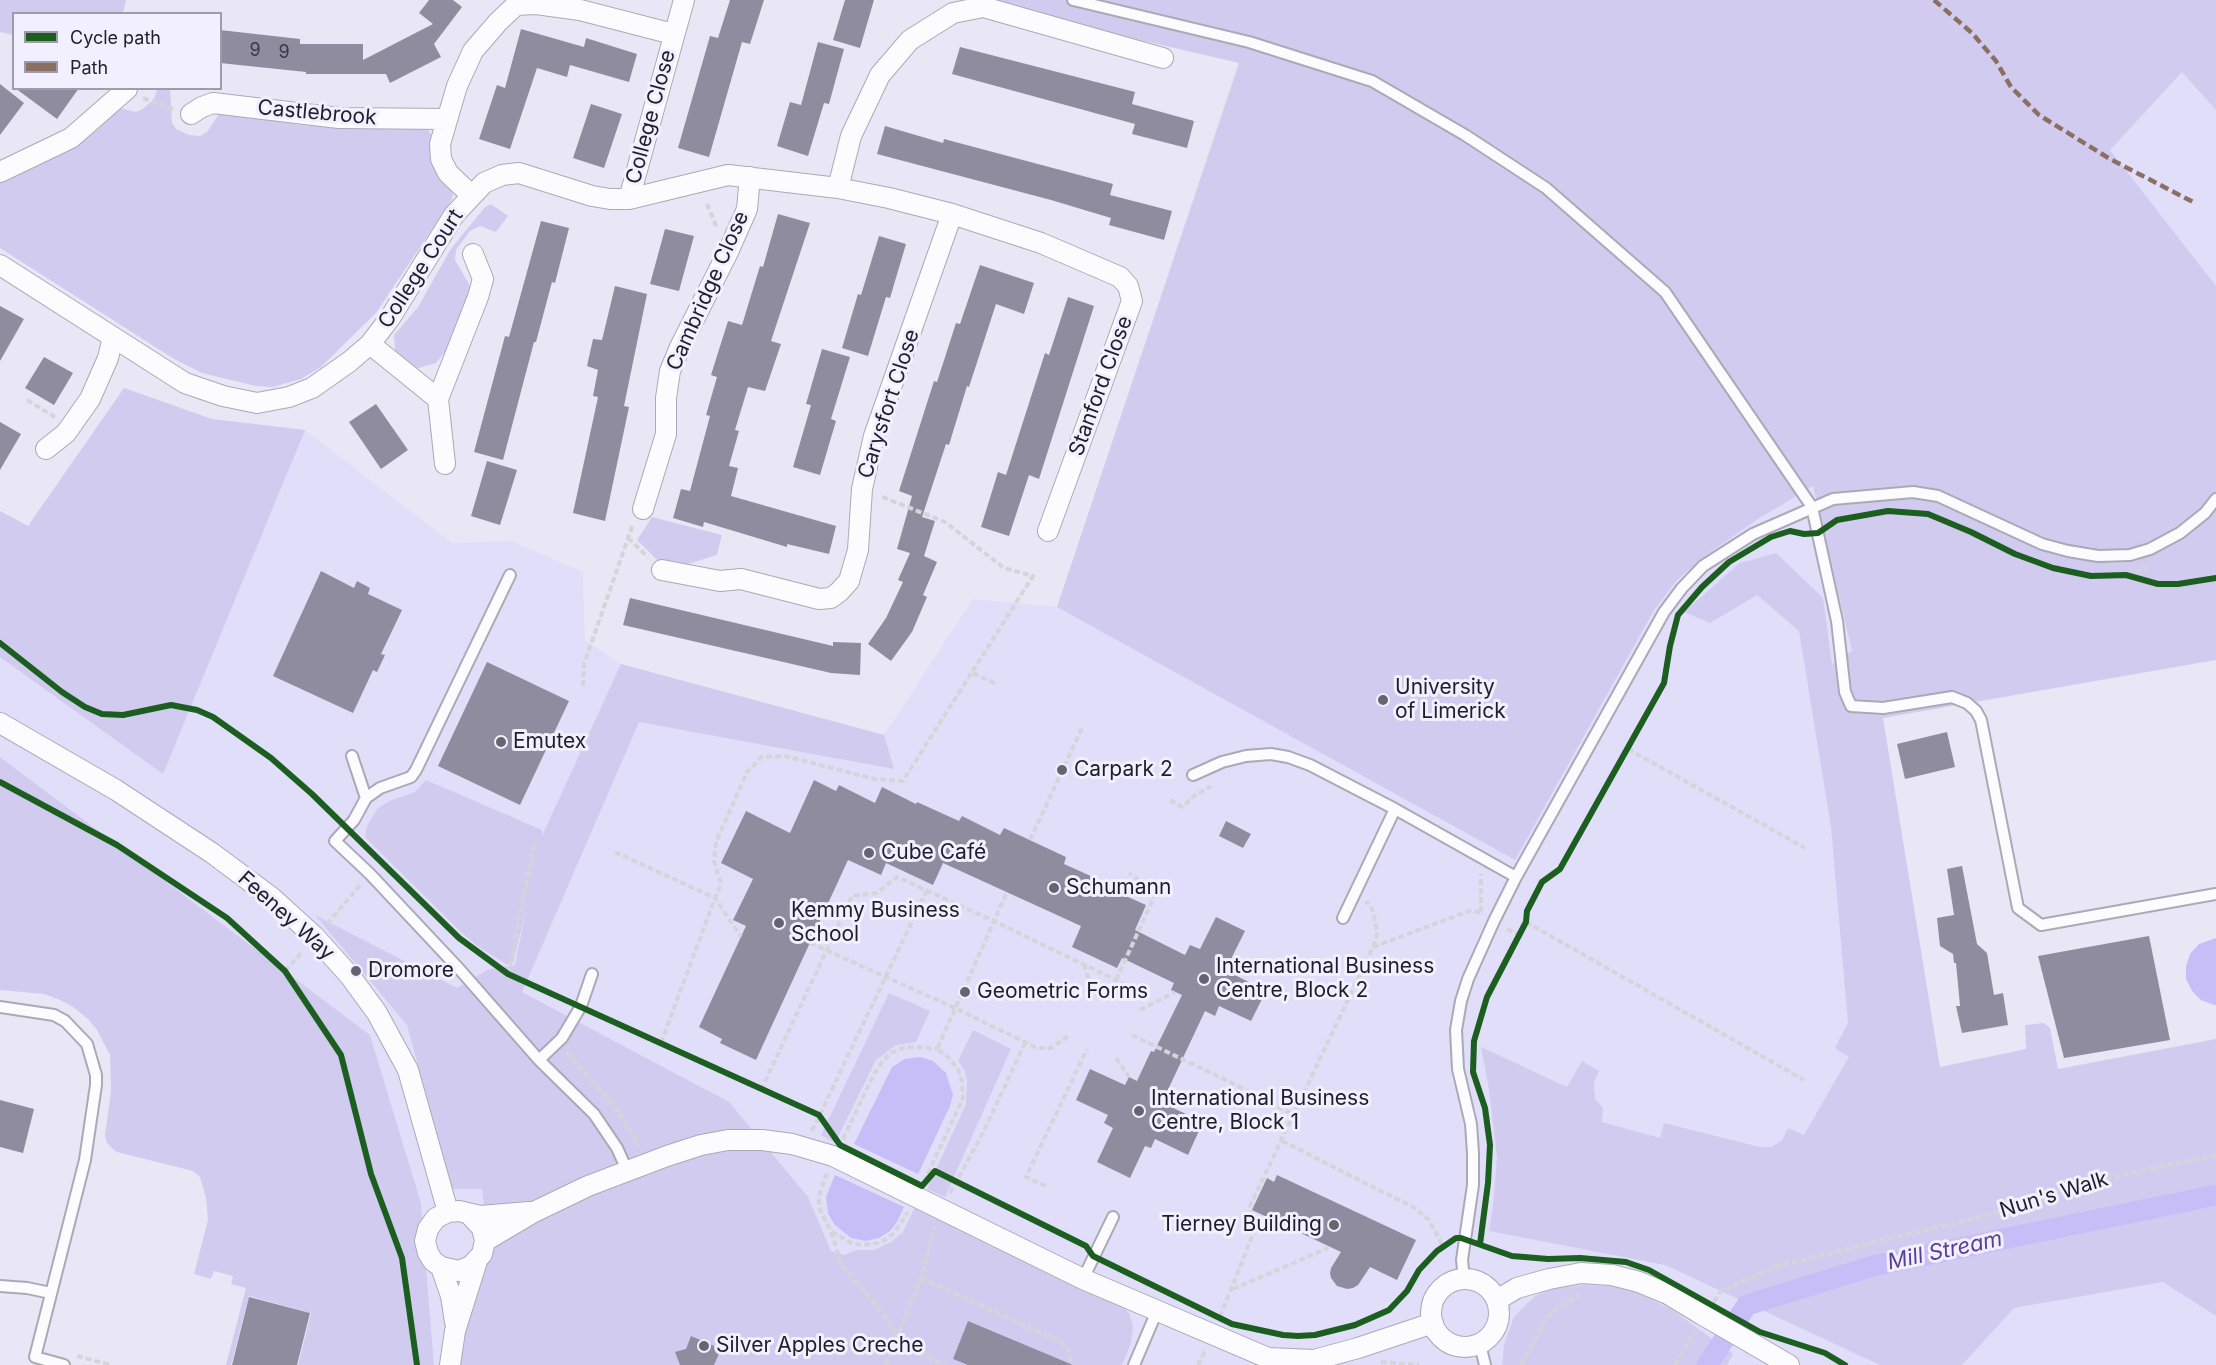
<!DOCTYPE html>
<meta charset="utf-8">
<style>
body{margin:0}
#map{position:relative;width:2216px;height:1365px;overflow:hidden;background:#e9e7f6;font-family:Inter,sans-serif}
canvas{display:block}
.legend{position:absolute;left:12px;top:12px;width:210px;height:78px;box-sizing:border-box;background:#f2f0fe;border:2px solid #9e9ca9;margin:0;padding:8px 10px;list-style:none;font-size:18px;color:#201e2a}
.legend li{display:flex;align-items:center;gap:12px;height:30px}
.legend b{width:30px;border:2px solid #9e9ca9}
</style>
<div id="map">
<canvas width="2216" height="1365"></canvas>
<ul class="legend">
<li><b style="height:8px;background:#1b5e20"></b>Cycle path</li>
<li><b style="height:8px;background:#8d6e63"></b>Path</li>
</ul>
</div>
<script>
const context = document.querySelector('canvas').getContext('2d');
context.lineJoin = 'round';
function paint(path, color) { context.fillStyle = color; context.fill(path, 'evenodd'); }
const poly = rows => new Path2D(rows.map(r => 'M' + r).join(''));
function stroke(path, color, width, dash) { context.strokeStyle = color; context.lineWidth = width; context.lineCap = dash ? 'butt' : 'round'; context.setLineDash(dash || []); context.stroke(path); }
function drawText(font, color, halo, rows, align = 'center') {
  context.font = font + ' Inter,sans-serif'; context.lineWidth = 6; context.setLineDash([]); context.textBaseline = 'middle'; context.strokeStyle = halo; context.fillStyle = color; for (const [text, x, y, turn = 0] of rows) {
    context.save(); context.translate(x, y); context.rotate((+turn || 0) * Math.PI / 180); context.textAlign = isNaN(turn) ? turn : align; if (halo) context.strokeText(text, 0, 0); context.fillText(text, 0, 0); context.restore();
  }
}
paint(poly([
 [2216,0,2216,584,1852,651,1922,1164,2216,1093,2216,1365,434,1365,421,1203,370,1035,0,757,0,511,28,526,124,388,212,419,305,430,452,543,512,541,583,572,585,640,621,664,884,735,973,599,1057,607]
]), '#e1defa');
paint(poly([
 [0,0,126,0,123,13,14,14,13,35,0,32],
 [969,0,2216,0,2216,110,2182,72,2110,150,2216,286,2216,660,1883,718,1940,1067,2026,1049,2025,1025,2044,1023,2050,1028,2058,1069,2216,1039,2216,1316,2163,1282,2014,1308,1962,1365,1880,1365,1665,1265,1489,1231,1493,1206,1497,1157,1489,1089,1481,1047,1567,1087,1582,1061,1599,1071,1594,1082,1595,1099,1603,1108,1602,1122,1660,1138,1664,1123,1760,1147,1772,1147,1782,1140,1788,1128,1804,1135,1849,1057,1835,1048,1848,1023,1831,827,1799,631,1757,595,1710,623,1684,612,1740,563,1776,553,1823,598,1832,664,1852,651,1813,486,1758,519,1705,556,1677,580,1654,610,1515,860,1057,607,1239,63],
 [170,88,172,123,176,129,189,135,200,136,207,132,219,114,229,113,301,125,371,129,419,126,427,128,431,134,430,154,433,167,451,189,453,195,451,201,376,313,321,367,301,379,273,387,256,386,202,373,174,359,0,248,0,180,115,107,136,112,144,108,154,99,157,89],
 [491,204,508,216,496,232,480,226,470,231,456,250,455,260,469,284,470,291,447,349,436,363,415,369,405,363,395,350,394,335,418,307,450,250,485,207],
 [124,388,212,419,305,430,163,774,0,657,0,511,28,526],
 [652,517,722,535,717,555,675,568,661,564,637,540],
 [621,664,884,735,894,769,639,722,522,992,729,1102,808,1197,831,1251,844,1255,856,1250,874,1250,891,1242,903,1232,915,1207,1121,1305,1129,1313,1133,1326,1131,1343,1122,1365,456,1365,470,1305,490,1256,482,1189,452,1189,407,1025,315,915,457,988,487,970,515,965,527,905,513,963,506,964,477,946,459,930,365,837,367,826,378,808,389,801,415,792,426,780,542,830,542,836],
 [0,757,370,1035,421,1203,434,1365,298,1365,311,1313,249,1296,231,1365,226,1365,246,1288,231,1284,233,1276,214,1271,211,1279,194,1274,208,1220,206,1198,200,1177,193,1171,117,1152,113,1149,107,1143,105,1135,111,1091,110,1055,97,1030,88,1019,73,1007,60,1000,44,994,0,990],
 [889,993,930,1011,916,1042,896,1045,876,1060,835,1143,821,1135],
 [973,1030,1011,1049,945,1197,927,1189,966,1104,967,1081,964,1069,958,1061],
 [1583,1285,1612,1286,1637,1293,1671,1309,1733,1354,1727,1365,1502,1365,1504,1345,1514,1317,1523,1307,1537,1295,1548,1289]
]), '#d1ccef');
paint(poly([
 [2216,938,2216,1005,2214,1005,2201,1000,2192,991,2186,979,2186,966,2190,954,2199,944],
 [921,1057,933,1061,946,1073,953,1095,950,1106,918,1174,854,1144,892,1067,905,1059],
 [835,1175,904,1207,897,1222,890,1231,879,1238,866,1241,851,1238,834,1224,828,1213,826,1197]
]), '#c7bef8');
stroke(poly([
 [1707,1365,1747,1305,1873,1266,2216,1195]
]), '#c7bef8', 21);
paint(poly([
 [429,0,453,0,462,7,434,44,441,57,390,83,386,74,306,74,306,72,220,63,220,30,300,39,300,44,363,44,363,60,433,24,419,13],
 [730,0,764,0,750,44,742,42,709,157,678,148,710,36,718,38],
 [845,0,874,0,860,48,833,40],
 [521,29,584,47,586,38,637,54,629,82,570,65,567,77,537,68,510,149,479,139,497,85,505,88],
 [818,42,844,49,829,104,824,103,808,156,777,146,790,102,801,105],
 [960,47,1135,92,1132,104,1194,121,1187,148,1132,134,1135,124,952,74],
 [0,84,24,103,0,135],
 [15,88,79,88,57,119],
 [591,104,622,114,604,168,573,158],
 [885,126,943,143,944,139,1113,184,1110,195,1172,211,1164,240,1109,225,1111,218,1051,200,877,154],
 [778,214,810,223,771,341,781,344,765,391,748,387,735,430,739,431,729,466,738,468,731,496,836,526,829,554,787,544,787,547,704,522,703,527,673,518,681,489,690,491,710,416,706,415,717,377,711,375,728,321,742,325,760,266,763,267],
 [541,221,569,228,555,283,552,282,536,342,534,342,503,460,474,452,505,336,509,337],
 [665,229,694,236,679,291,650,284],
 [879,236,906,244,890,298,886,297,868,356,842,348,858,294,861,295],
 [980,265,1034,283,1024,314,996,304,969,387,967,386,949,445,946,444,922,517,935,521,924,556,937,562,923,595,927,597,912,632,891,661,868,644,886,618,903,582,898,580,910,553,897,549,912,496,899,491,934,381,937,382,956,323,960,324],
 [615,286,647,294,624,406,629,407,605,521,573,513,598,397,593,396,598,370,587,366,593,339,602,340],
 [1068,297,1094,306,1039,479,1029,475,1009,536,981,527,998,472,1006,475,1045,353,1049,355],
 [0,306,24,319,0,361],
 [822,349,850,357,831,419,836,421,820,475,793,467,811,405,806,404],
 [44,357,73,373,54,405,25,388],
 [376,404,408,450,381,469,349,422],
 [0,422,21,434,0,470],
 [487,461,517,470,500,525,471,516],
 [321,571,354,588,357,581,370,588,368,594,402,610,381,654,385,655,377,672,373,670,353,713,273,676],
 [630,598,833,646,833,642,861,643,860,675,831,673,623,625],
 [487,662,569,701,520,805,438,766],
 [1947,732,1955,767,1905,779,1897,744],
 [814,780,836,791,839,785,875,803,882,787,916,804,917,802,959,821,962,816,1000,835,1004,828,1066,857,1064,864,1102,881,1101,885,1146,905,1135,930,1185,955,1190,945,1200,949,1216,917,1245,931,1230,961,1239,966,1235,975,1266,991,1251,1021,1219,1006,1215,1016,1205,1011,1165,1096,1172,1099,1169,1106,1203,1122,1188,1155,1155,1139,1151,1148,1145,1146,1130,1178,1097,1162,1113,1128,1104,1123,1108,1115,1076,1100,1090,1069,1125,1085,1129,1077,1137,1081,1151,1051,1154,1052,1182,995,1171,990,1174,983,1122,958,1117,968,1072,947,1081,926,943,863,933,885,886,863,881,875,848,860,756,1060,720,1043,722,1039,699,1027,746,926,733,920,753,879,721,863,746,811,790,833],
 [1226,821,1251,834,1243,848,1219,836],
 [1962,866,1977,944,1987,953,1994,995,2003,993,2008,1025,1962,1033,1956,1006,1960,1006,1956,963,1954,963,1953,954,1940,946,1937,918,1954,915,1947,869],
 [2149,936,2170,1040,2064,1058,2038,956],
 [0,1100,34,1109,23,1153,0,1147],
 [1277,1175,1416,1240,1397,1280,1370,1267,1358,1285,1353,1288,1347,1289,1337,1286,1331,1278,1330,1273,1331,1268,1341,1252,1252,1210,1267,1178,1274,1182],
 [249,1297,310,1313,297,1365,232,1365],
 [968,1321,1073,1365,968,1365,953,1359],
 [691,1336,721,1349,714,1365,680,1365,675,1352,686,1349]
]), '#908ca0');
const service = poly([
 [1073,0,1249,42,1372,81,1465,135,1546,188,1665,292,1812,507,1837,621,1845,692,1851,706,1883,708,1952,697,1967,703,1976,711,1981,720,2018,908,2041,925,2216,894],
 [510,575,416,770,411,777,380,788,366,798,354,820,335,841,370,874,461,971,539,1060,594,1114,617,1148,627,1170],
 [352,756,366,798],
 [1193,775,1222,762,1246,756,1271,754,1288,757,1310,765,1395,809,1516,877],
 [1343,918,1395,809],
 [0,1007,54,1015,65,1021,87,1044,96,1075,96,1085,85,1160,35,1357,64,1365],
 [539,1060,562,1038,581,1006,592,974],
 [1083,1279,1113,1217],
 [1464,1279,1462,1260,1473,1185,1473,1153,1471,1124,1458,1069,1456,1030,1461,1001,1468,979,1494,921,1516,877,1664,612,1682,588,1703,566,1753,534,1833,499,1913,492,1938,496,2042,544,2068,551,2098,556,2130,555,2150,549,2180,533,2205,513,2216,499],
 [0,1286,27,1288,51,1293],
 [1480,1344,1485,1365],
 [1134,1365,1157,1311]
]);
const minor = poly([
 [191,114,202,107,213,103,339,118,447,119],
 [0,172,71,138,127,89],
 [838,188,851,136,880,75,910,40,953,13,983,7,1163,58],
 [471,195,448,173,441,159,440,144,457,86,473,51,498,22,516,5,536,4,580,10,673,34],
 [629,199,684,0],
 [0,265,185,383,223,396,257,403,289,397,312,388,349,362,370,344,390,318,454,215,484,183,502,175,519,173,592,196,610,199,629,199,728,175,838,188,889,198,952,214,1041,243,1120,277,1128,286,1132,301,1048,531],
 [370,344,438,399],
 [46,449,66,433,90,399,108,358,113,337],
 [445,464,438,399,478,297,483,279,473,254],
 [643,509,666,434,666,398,670,371,680,347,728,252,747,209,750,177],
 [662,570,720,581,741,579,819,599,831,598,839,592,849,581,858,550,862,489,874,436,952,214],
 [0,723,116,790,212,853,271,897,315,937,350,976,377,1013,408,1070,448,1212],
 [470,1215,482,1228,485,1241,482,1254,471,1266,459,1271,441,1267,433,1261,428,1253,425,1241,428,1229,436,1218,448,1212,459,1211,480,1216,529,1212],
 [485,1241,534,1212,588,1186,667,1156,701,1145,728,1140,762,1140,792,1144,833,1156,1083,1279,1268,1358,1314,1360,1358,1348,1433,1323],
 [441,1267,451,1296,455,1322],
 '1431 1313a34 34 0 1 1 68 0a34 34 0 1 1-68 0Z',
 [1497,1300,1517,1288,1549,1279,1581,1273,1612,1275,1639,1282,1668,1294,1701,1314],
 [1753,1344,1789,1365],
 [450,1365,455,1331,477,1261]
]);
stroke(service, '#aba9b6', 14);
stroke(minor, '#aba9b6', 22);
stroke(poly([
 [143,98,173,109],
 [707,204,717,228],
 [27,400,55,417],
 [628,538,648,557],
 [2126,575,2148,568],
 [973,673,996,684],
 [583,686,584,664,633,524],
 [1628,749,1805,848],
 [1170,800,1182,807,1194,796,1211,786],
 [1030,840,1083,726],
 [615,852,715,898,741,937],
 [1481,912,1481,874],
 [1526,922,1804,1080],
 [327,924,361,884],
 [1507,929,1520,935],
 [810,943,955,1008,1037,1048,1051,1048,1068,1036],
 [1373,947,1472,910,1483,914],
 [1084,964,1091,988],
 [285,971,302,952],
 [508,974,535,841],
 [1116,980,1156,893,1129,873],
 [1140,1010,1175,992],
 [1132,1035,1238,1086,1294,1115],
 [661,1043,715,898,721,884,714,861,716,842,747,772,762,757,785,756,874,779,903,781,1033,576,1004,568,945,522,880,496],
 [567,1052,616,1109,639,1145],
 [1116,1058,1129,1077],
 [761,1090,852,896,877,893,897,877,994,921,1122,983,1116,994],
 [812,1131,927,890],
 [843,1139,870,1082,881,1063,891,1053,902,1048,915,1047,937,1049],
 [1282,1141,1415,1208,1429,1220,1443,1246],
 [827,1173,819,1196,819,1208,831,1231,851,1243,862,1245,878,1243,886,1239,894,1233,908,1212],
 [924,1182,963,1098,962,1082,958,1069,948,1057,937,1049,1007,892],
 [1046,1186,1026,1177,1087,1049],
 [950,1193,983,1133,1025,1043],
 [831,1232,842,1265,888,1320,896,1336],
 [921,1278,1061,1342,1070,1353,1072,1365],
 [1233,1289,1328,1248],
 [1714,1302,1721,1291,1777,1266,2012,1209,2117,1176,2216,1155],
 [1220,1317,1255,1229,1250,1206,1373,947,1377,935,1376,925,1373,911,1366,901],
 [894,1343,945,1365],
 [77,1356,111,1365],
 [1381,1362,1419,1365],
 [886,1365,921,1278,935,1226],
 [1198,1365,1205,1351],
 [1521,1365,1540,1330,1552,1312,1578,1295],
 [1675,1365,1695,1331]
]), '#d5d5d9', 4, [6, 3]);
stroke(service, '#fcfbfe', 10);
stroke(minor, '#fcfbfe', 20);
const minorBridge = poly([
 [1701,1314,1753,1344]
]);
stroke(minorBridge, '#aba9b6', 22, []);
stroke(minorBridge, '#fcfbfe', 20);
stroke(poly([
 [1934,0,1972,33,1996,61,2011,87,2039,115,2110,159,2193,202]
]), '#8d6e63', 4.5, [9, 4.5]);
stroke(poly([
 [0,643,62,692,85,707,102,714,123,715,171,705,197,710,213,717,271,758,312,794,459,938,508,974,819,1115,840,1145,922,1186,935,1171,1086,1246,1093,1256,1232,1324,1283,1335,1298,1336,1315,1335,1355,1325,1389,1310,1407,1291,1419,1270,1437,1251,1456,1238,1461,1238,1512,1256,1548,1259,1580,1258,1626,1262,1649,1270,1760,1332,1825,1353,1845,1365],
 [0,782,117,845,227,918,285,971,341,1055,371,1174,402,1258,417,1365],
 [1480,1244,1488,1183,1490,1145,1485,1108,1473,1072,1474,1041,1487,997,1526,922,1527,911,1542,882,1560,869,1664,683,1670,646,1678,615,1702,587,1729,562,1771,537,1790,531,1804,534,1818,533,1837,520,1888,511,1928,514,1971,532,2015,554,2053,568,2091,576,2126,575,2158,584,2178,584,2216,578]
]), '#1b5e20', 6);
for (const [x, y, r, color] of [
 [1383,700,6,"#666471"],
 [501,742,6,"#666471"],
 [1062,770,6,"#666471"],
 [869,853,6,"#666471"],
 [1054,888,6,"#666471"],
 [779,923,6,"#666471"],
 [356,971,6,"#666471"],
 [1204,979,6,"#666471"],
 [965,992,6,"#666471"],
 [1139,1111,6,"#666471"],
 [1334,1225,6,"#666471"],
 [704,1346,6,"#666471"]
]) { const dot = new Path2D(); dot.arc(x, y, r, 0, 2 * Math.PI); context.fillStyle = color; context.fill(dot); stroke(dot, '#f2f0fe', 2); }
drawText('18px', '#3c3a48', null, [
 ["9",255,51],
 ["9",284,53]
]);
drawText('21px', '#201e2a', '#f2f0fe', [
 ["Castlebrook",317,113,5],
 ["College Close",651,117,-75],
 ["College Court",421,269,-57],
 ["Cambridge Close",708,291,-66],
 ["Stanford Close",1101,386,-70],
 ["Carysfort Close",889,404,-72],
 ["Feeney Way",286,916,42],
 ["Nun's Walk",2054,1195,-17]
]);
drawText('21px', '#201e2a', '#f2f0fe', [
 ["University",1395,688],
 ["of Limerick",1395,712],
 ["Emutex",513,742],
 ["Carpark 2",1074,770],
 ["Cube Café",881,853],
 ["Schumann",1066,888],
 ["Kemmy Business",791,911],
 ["School",791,935],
 ["International Business",1216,967],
 ["Centre, Block 2",1216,991],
 ["Dromore",368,971],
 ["Geometric Forms",977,992],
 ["International Business",1151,1099],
 ["Centre, Block 1",1151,1123],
 ["Tierney Building",1322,1225,"right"],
 ["Silver Apples Creche",716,1346]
], 'left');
drawText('italic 22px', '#573f99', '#f2f0fe', [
 ["Mill Stream",1945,1251,-12]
]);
</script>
